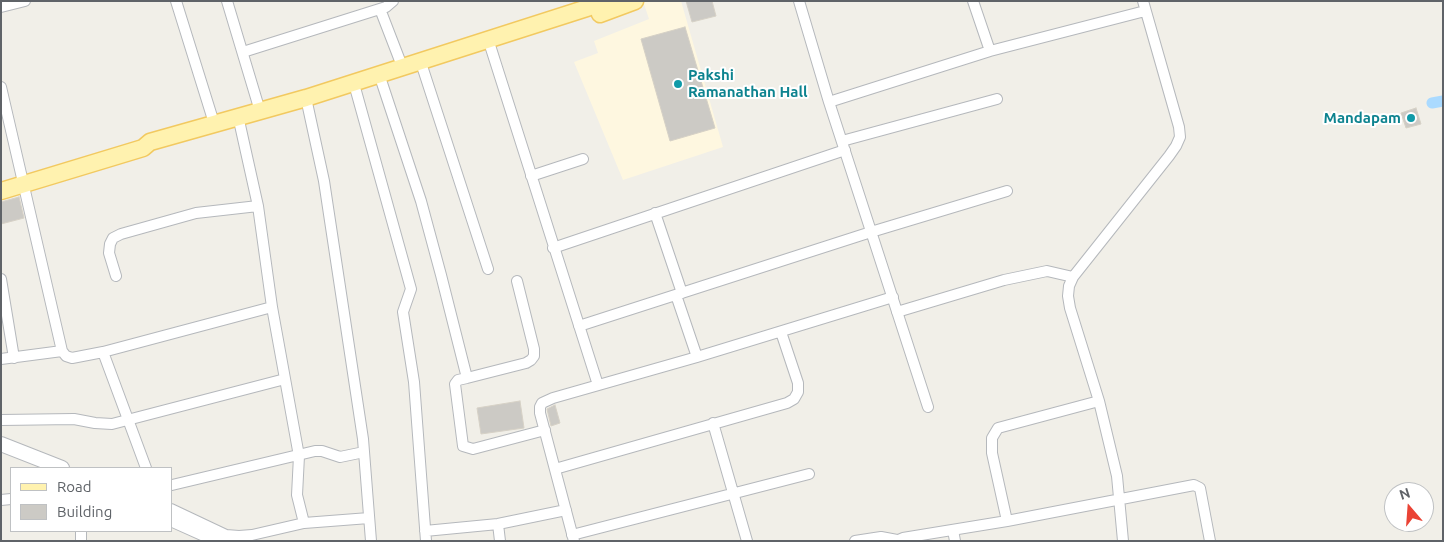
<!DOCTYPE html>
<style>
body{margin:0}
#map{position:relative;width:1444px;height:542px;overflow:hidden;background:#f1efe8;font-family:Ubuntu,sans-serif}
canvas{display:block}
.frame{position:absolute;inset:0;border:2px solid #5f6368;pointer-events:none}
.legend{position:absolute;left:10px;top:467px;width:162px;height:65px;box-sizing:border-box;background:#fff;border:1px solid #bfc1c3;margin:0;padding:6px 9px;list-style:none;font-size:15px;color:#5f6368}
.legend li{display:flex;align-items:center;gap:10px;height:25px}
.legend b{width:25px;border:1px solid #bfc1c3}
.north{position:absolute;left:1384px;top:482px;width:50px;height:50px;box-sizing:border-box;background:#fff;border:1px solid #bfc1c3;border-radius:50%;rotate:342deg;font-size:14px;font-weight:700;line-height:20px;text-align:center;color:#5f6368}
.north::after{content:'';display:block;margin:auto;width:18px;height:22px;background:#ea4335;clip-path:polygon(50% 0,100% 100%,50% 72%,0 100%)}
</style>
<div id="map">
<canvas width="1444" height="542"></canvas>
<div class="frame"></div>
<ul class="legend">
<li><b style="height:6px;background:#fff2af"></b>Road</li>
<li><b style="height:14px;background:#cccac5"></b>Building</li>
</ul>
<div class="north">N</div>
</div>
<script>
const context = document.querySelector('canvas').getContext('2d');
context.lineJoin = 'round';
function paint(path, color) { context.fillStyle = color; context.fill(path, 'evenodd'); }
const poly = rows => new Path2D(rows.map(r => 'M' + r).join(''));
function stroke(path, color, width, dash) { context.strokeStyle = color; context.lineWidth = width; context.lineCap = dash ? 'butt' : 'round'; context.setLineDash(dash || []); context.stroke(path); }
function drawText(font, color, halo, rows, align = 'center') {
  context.font = font + ' Ubuntu,sans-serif'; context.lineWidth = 4; context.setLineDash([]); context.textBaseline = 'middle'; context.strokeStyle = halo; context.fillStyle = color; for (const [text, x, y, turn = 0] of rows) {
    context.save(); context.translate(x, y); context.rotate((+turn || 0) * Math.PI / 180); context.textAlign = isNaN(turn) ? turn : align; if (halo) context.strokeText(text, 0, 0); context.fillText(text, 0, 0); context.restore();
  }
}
paint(poly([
 [643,1,681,1,723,147,623,180,574,62,598,53,594,41,649,19]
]), '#fef7e0');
stroke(poly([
 [1432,103,1443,101]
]), '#aadaff', 11);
const building = poly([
 [686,1,712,1,716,16,692,22,686,1],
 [685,27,715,128,670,141,641,39,685,27],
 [1416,108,1421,124,1406,128,1401,113,1416,108],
 [19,197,24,218,1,224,1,202,19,197],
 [520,401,524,428,481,434,477,408,520,401],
 [555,405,560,423,551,426,547,409,555,405]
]);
paint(building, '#cccac5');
stroke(building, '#d6d1c6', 1);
const minor = poly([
 [176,1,214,123],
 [227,1,260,111],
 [799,1,829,102,928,407],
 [973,1,990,51],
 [1,7,25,1],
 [380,9,402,66],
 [488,39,598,385],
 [243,52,386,7,393,1],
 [423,69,488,269],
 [379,74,421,201,441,275,467,378,458,380,455,384,463,446,473,449,545,430],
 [1,87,62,351,1,359],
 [356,91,411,289,403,312,414,382,426,541],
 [306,98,324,181,363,439,371,541],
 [829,102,990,51,1145,11],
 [240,125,258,206,272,307,299,456,297,495,304,523],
 [842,141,997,99],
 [531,176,583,159],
 [655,213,682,293],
 [553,248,845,150],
 [116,276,109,253,110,244,113,238,121,234,196,213,258,206],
 [1,279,14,358],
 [676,295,697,357],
 [897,312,1004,280,1047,271,1073,277],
 [579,326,871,232,1007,191],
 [62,351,66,356,72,358,103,352,272,307],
 [103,352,146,468],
 [467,378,526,363,531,360,534,356,534,349,517,281],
 [1,420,74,419,95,423,112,424,285,379],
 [713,423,747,541],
 [555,469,787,403,794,399,798,392,798,383,781,332],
 [172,485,315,451,322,451,340,457,364,452],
 [1,500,11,499],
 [171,509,226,535,239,536,252,535,304,523,369,518],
 [1007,521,992,453,992,438,998,428,1099,401],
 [498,524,500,541],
 [953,530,955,541],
 [425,531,498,524,566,510],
 [572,535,809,474],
 [81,541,81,531],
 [574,541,540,413,540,407,542,403,553,398,697,357,893,297],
 [855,541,881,537,897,540],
 [896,541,903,538,1007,521,1194,485,1200,488,1210,541],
 [1123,541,1117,476,1099,401,1070,308,1068,296,1069,286,1073,277,1169,156,1176,146,1180,137,1179,127,1143,1]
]);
const tertiary = poly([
 [1,444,62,468],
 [171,519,220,541]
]);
const primary = poly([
 [600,14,635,1],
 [1,191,143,148,150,142,306,98,609,1]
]);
stroke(minor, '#b5b8bc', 12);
stroke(tertiary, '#b5b8bc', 16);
stroke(primary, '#f2c960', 19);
stroke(minor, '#fff', 10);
stroke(tertiary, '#fff', 14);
stroke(primary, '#fff2af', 16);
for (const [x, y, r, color] of [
 [678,84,5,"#0f9aa8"],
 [1411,118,5,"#0f9aa8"]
]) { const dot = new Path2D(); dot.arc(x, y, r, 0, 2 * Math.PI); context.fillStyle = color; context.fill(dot); stroke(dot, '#fff', 2); }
drawText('bold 15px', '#0d838f', '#fff', [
 ["Pakshi",688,75],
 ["Ramanathan Hall",688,92],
 ["Mandapam",1401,118,"right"]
], 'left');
</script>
